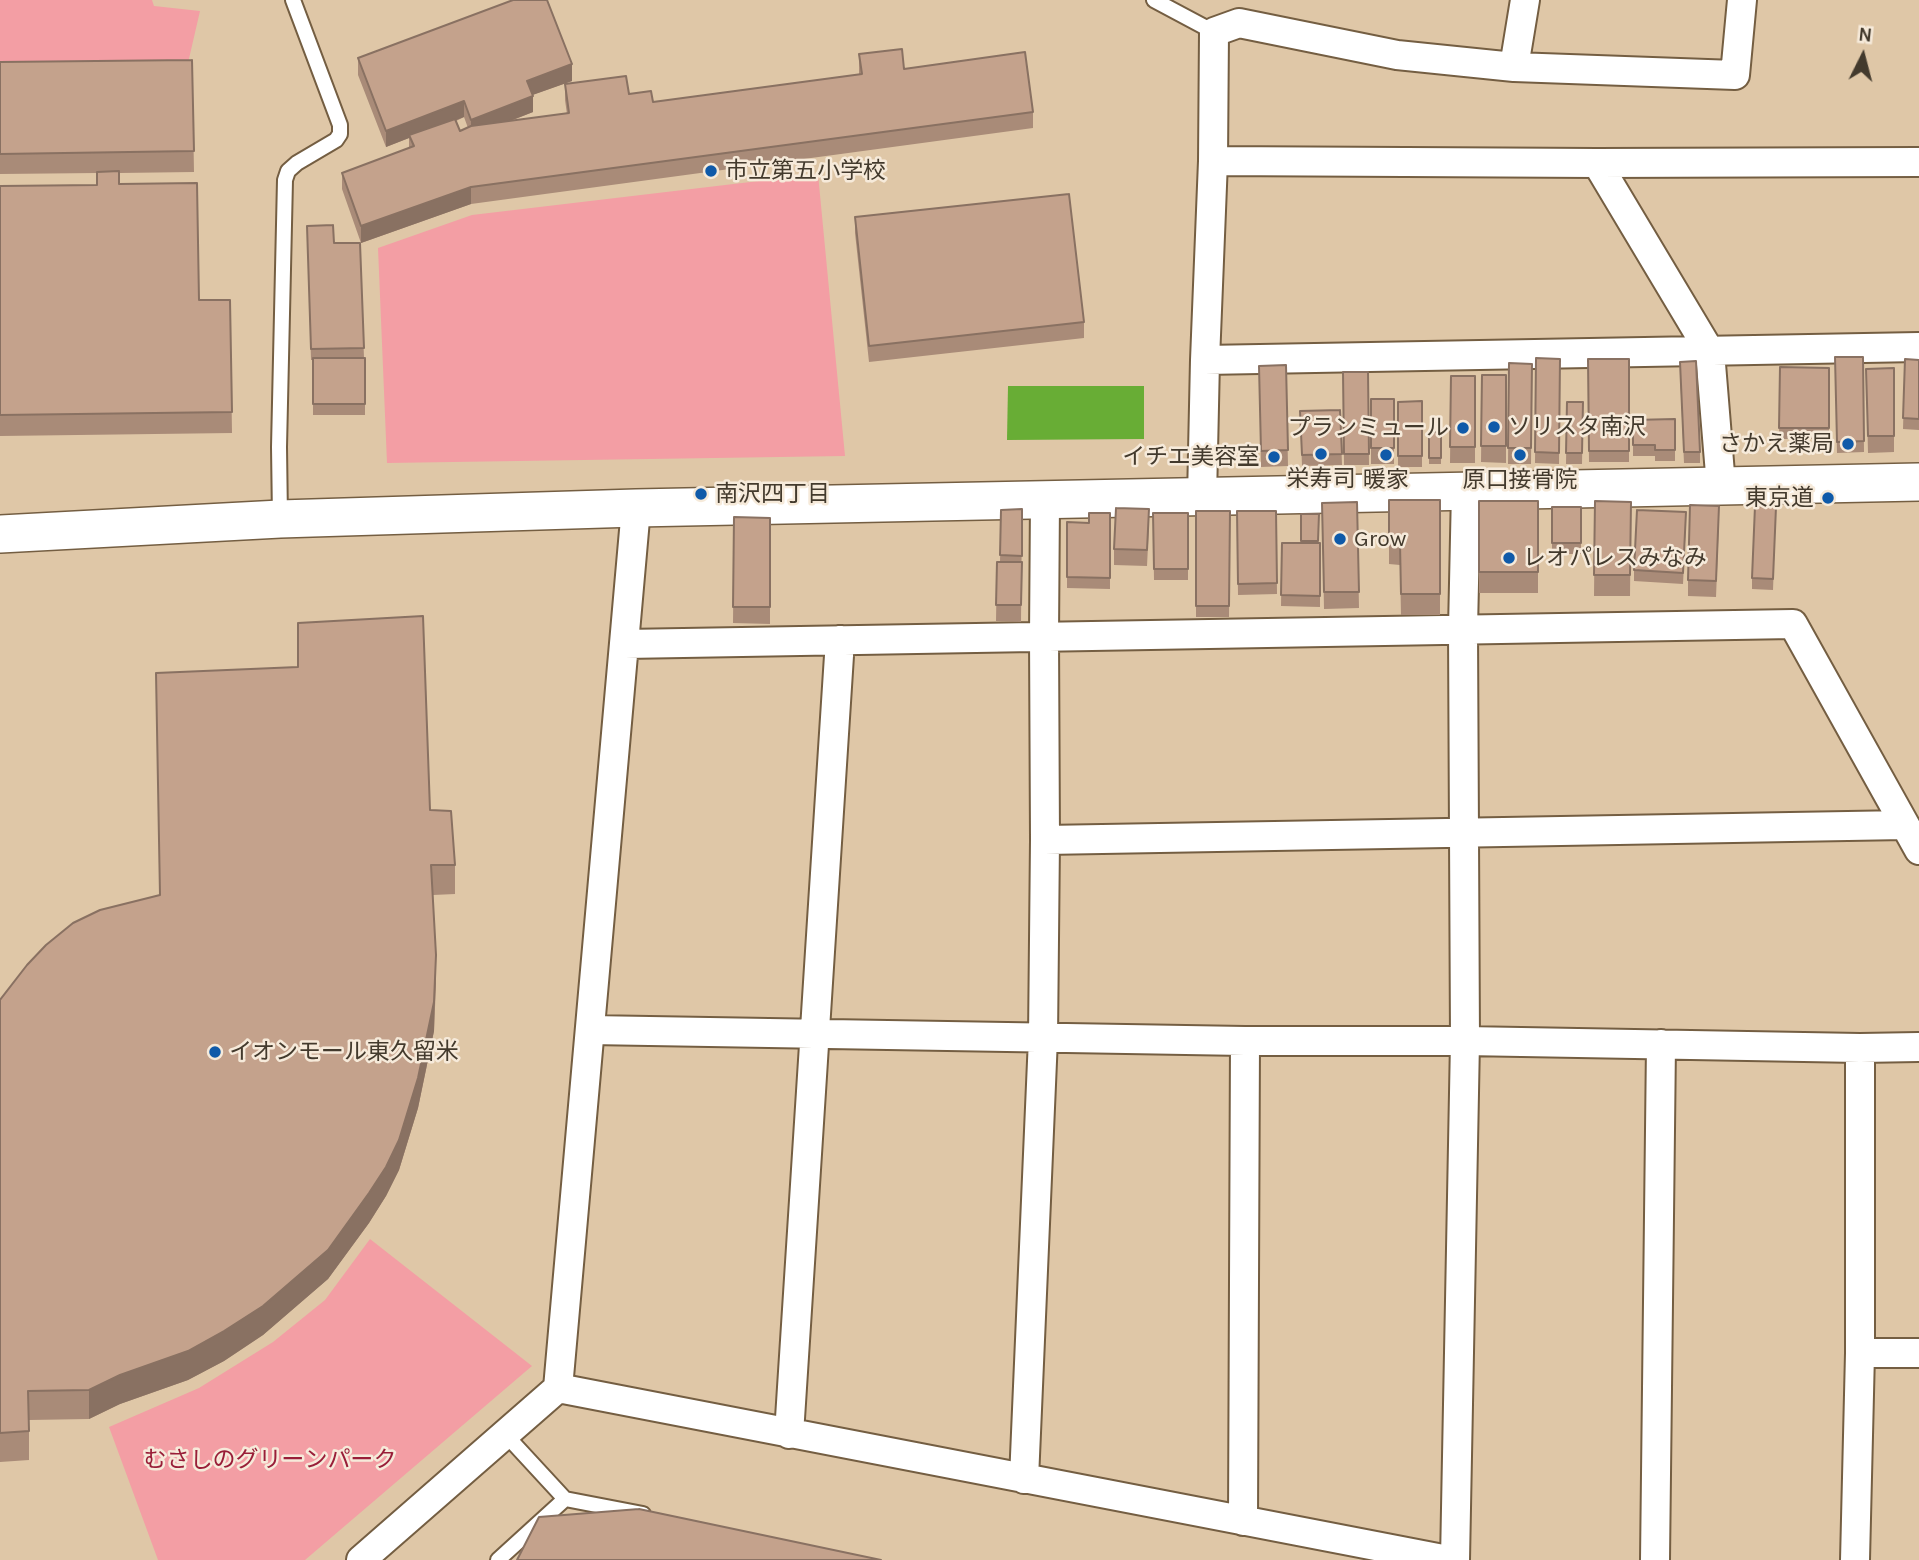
<!DOCTYPE html>
<meta charset="utf-8">
<style>
body{margin:0}
#map{position:relative;width:1919px;height:1560px;overflow:hidden;background:#dfc7a7;font-family:Karla,sans-serif}
canvas{display:block}
.north{position:absolute;left:1828px;top:21px;width:70px;height:70px;-webkit-text-stroke:5px #f6eada;paint-order:stroke;rotate:6deg;font-size:19px;font-weight:700;line-height:28px;text-align:center;color:#433a2d}
.north::after{content:'';display:block;margin:auto;width:24px;height:32px;background:#433a2d;clip-path:polygon(50% 0,100% 100%,50% 72%,0 100%)}
</style>
<div id="map">
<canvas width="1919" height="1560"></canvas>
<div class="north">N</div>
</div>
<script>
const context = document.querySelector('canvas').getContext('2d');
context.lineJoin = 'round';
function paint(path, color) { context.fillStyle = color; context.fill(path, 'evenodd'); }
const poly = rows => new Path2D(rows.map(r => 'M' + r).join(''));
function stroke(path, color, width, dash) { context.strokeStyle = color; context.lineWidth = width; context.lineCap = dash ? 'butt' : 'round'; context.setLineDash(dash || []); context.stroke(path); }
function drawText(font, color, halo, rows, align = 'center') {
  context.font = font + ' Karla,"Noto Sans JP",sans-serif'; context.lineWidth = 5; context.setLineDash([]); context.textBaseline = 'middle'; context.strokeStyle = halo; context.fillStyle = color; for (const [text, x, y, turn = 0] of rows) {
    context.save(); context.translate(x, y); context.rotate((+turn || 0) * Math.PI / 180); context.textAlign = isNaN(turn) ? turn : align; if (halo) context.strokeText(text, 0, 0); context.fillText(text, 0, 0); context.restore();
  }
}
paint(poly([
 [0,0,152,0,154,6,200,11,188,63,0,67],
 [818,174,845,456,387,463,378,248,472,215],
 [370,1239,532,1366,305,1560,158,1560,109,1427,199,1388,273,1342,325,1300]
]), '#f39ea4');
paint(poly([
 [1008,386,1144,386,1144,439,1007,440]
]), '#68ad35');
const service = poly([
 [1154,0,1214,32],
 [280,518,279,447,285,180,288,171,297,163,336,140,340,134,340,125,293,0],
 [505,1434,565,1499],
 [498,1560,565,1499,643,1514]
]);
const minor = poly([
 [1514,67,1525,0],
 [1213,161,1597,163,1919,162],
 [1597,163,1710,352,1721,486],
 [1205,360,1919,347],
 [1202,498,1205,360,1213,161,1214,32,1239,23,1397,55,1514,67,1735,75,1742,0],
 [625,644,1793,624,1919,850],
 [1045,840,1905,825],
 [590,1030,1245,1041,1465,1041,1860,1048,1919,1047],
 [1860,1353,1919,1353],
 [558,1388,1448,1560],
 [789,1434,840,640],
 [1024,1479,1043,1038,1045,840,1044,636,1045,500],
 [1243,1521,1245,1041],
 [361,1560,558,1388,636,508],
 [1455,1560,1465,1041,1463,629,1466,491],
 [1655,1560,1661,1044],
 [1855,1560,1860,1353,1860,1048]
]);
const tertiary = poly([
 [0,534,280,519,636,508,1919,482]
]);
stroke(service, '#745e42', 18);
stroke(minor, '#745e42', 32);
stroke(tertiary, '#745e42', 40);
stroke(service, '#fff', 14);
stroke(minor, '#fff', 28);
stroke(tertiary, '#fff', 37);
paint(poly([
 [859,54,1033,112,1033,128,471,204,361,243,342,189,342,173,409,148,409,138,386,147,358,75,358,58,572,81,532,95,533,112,508,122,567,114,565,100,565,84,629,94,653,102,859,75],
 [464,117,468,128,460,131,456,121],
 [192,60,194,172,119,173,119,184,199,300,230,300,232,433,0,436,0,186,97,185,97,173,0,174,0,62],
 [855,217,1084,322,1084,338,869,362,855,233],
 [307,226,334,243,360,243,364,358,365,358,365,415,313,415,313,360,311,360],
 [1835,357,1863,357,1864,452,1837,453],
 [1536,358,1560,359,1559,464,1535,463],
 [1588,359,1629,359,1629,462,1589,462],
 [1905,359,1919,360,1919,430,1903,429],
 [1509,363,1532,364,1531,464,1508,464],
 [1286,365,1288,466,1261,467,1259,366],
 [1780,367,1829,368,1829,439,1779,439],
 [1894,368,1894,452,1868,453,1866,369],
 [1343,372,1368,372,1369,465,1344,465],
 [1680,373,1700,452,1700,463,1684,463],
 [1482,375,1506,375,1506,463,1481,462],
 [1451,376,1475,376,1475,463,1450,463],
 [1371,399,1394,399,1394,464,1371,464],
 [1422,401,1422,467,1398,467,1398,402],
 [1567,402,1583,402,1582,464,1566,464],
 [1340,410,1342,465,1302,466,1300,411],
 [1675,419,1675,461,1655,461,1655,456,1633,456,1633,420],
 [1429,432,1441,432,1441,464,1429,464],
 [1389,500,1440,500,1440,615,1401,615,1400,565,1389,564],
 [1479,501,1538,501,1538,593,1479,593],
 [1595,501,1631,502,1630,596,1594,596],
 [1357,502,1359,608,1324,609,1322,503],
 [1552,507,1581,507,1581,554,1552,554],
 [1776,507,1773,590,1752,589,1752,578],
 [1022,509,1021,622,996,621,997,562,1000,562,1001,510],
 [1196,511,1230,511,1229,617,1196,617],
 [1237,511,1276,511,1277,594,1238,595],
 [1110,513,1110,589,1067,588,1067,522,1089,523],
 [1153,513,1188,513,1188,580,1154,580],
 [1301,514,1319,514,1318,543,1320,543,1320,607,1281,606,1282,543,1301,543],
 [734,517,770,518,770,624,733,623],
 [1719,522,1716,597,1688,596,1688,580],
 [1686,523,1683,584,1634,581,1634,570],
 [1149,525,1147,566,1114,565,1114,549],
 [156,673,430,810,455,865,455,894,433,895,436,984,434,1031,418,1108,399,1170,386,1196,369,1223,328,1279,263,1335,224,1361,188,1380,120,1404,89,1419,29,1420,29,1460,0,1462,0,1000,160,895]
]), '#a98b78');
paint(poly([
 [572,64,572,81,527,97,527,81],
 [533,96,533,112,471,136,471,120],
 [464,101,464,117,411,138,409,135,409,138,386,147,386,131],
 [471,187,471,204,361,243,361,226],
 [436,955,434,1031,418,1108,399,1170,386,1196,369,1223,328,1279,263,1335,224,1361,188,1380,120,1404,89,1419,89,1390]
]), '#897162');
const building = poly([
 [513,0,547,0,572,64,527,81,533,96,471,120,464,101,386,131,358,58,513,0],
 [902,49,904,69,1025,52,1033,112,471,187,361,226,342,173,414,146,409,135,455,119,460,131,471,126,569,113,565,84,626,76,629,94,651,91,653,102,862,74,859,54,902,49],
 [192,60,194,151,0,154,0,62,192,60],
 [119,171,119,184,197,183,199,300,230,300,232,412,0,415,0,186,97,185,97,172,119,171],
 [1069,194,1084,322,869,346,855,217,1069,194],
 [333,225,334,243,360,243,364,348,311,349,307,226,333,225],
 [1835,357,1863,357,1864,441,1837,442,1835,357],
 [313,358,365,358,365,404,313,404,313,358],
 [1536,358,1560,359,1559,453,1535,452,1536,358],
 [1588,359,1629,359,1629,451,1589,451,1588,359],
 [1905,359,1919,360,1919,419,1903,418,1905,359],
 [1696,361,1700,452,1684,452,1680,362,1696,361],
 [1509,363,1532,364,1531,448,1508,448,1509,363],
 [1286,365,1288,450,1261,451,1259,366,1286,365],
 [1780,367,1829,368,1829,428,1779,428,1780,367],
 [1894,368,1894,436,1868,436,1866,369,1894,368],
 [1343,372,1368,372,1369,454,1344,454,1343,372],
 [1482,375,1506,375,1506,446,1481,446,1482,375],
 [1451,376,1475,376,1475,447,1450,447,1451,376],
 [1371,399,1394,399,1394,448,1371,448,1371,399],
 [1422,401,1422,456,1398,456,1398,402,1422,401],
 [1567,402,1583,402,1582,453,1566,453,1567,402],
 [1340,410,1342,454,1302,455,1300,411,1340,410],
 [1675,419,1675,450,1655,450,1655,445,1633,445,1633,420,1675,419],
 [1429,432,1441,432,1441,458,1429,458,1429,432],
 [1389,500,1440,500,1440,594,1401,594,1400,544,1389,543,1389,500],
 [1479,501,1538,501,1538,572,1479,572,1479,501],
 [1595,501,1631,502,1630,575,1594,575,1595,501],
 [1357,502,1359,592,1324,592,1322,503,1357,502],
 [1690,505,1719,506,1716,581,1688,580,1690,505],
 [1755,506,1776,507,1773,579,1752,578,1755,506],
 [1552,507,1581,507,1581,543,1552,543,1552,507],
 [1116,508,1149,509,1147,550,1114,549,1116,508],
 [1022,509,1022,556,1000,555,1001,510,1022,509],
 [1637,510,1686,512,1683,573,1634,570,1637,510],
 [1196,511,1230,511,1229,606,1196,606,1196,511],
 [1237,511,1276,511,1277,583,1238,584,1237,511],
 [1089,513,1110,513,1110,578,1067,577,1067,522,1089,523,1089,513],
 [1153,513,1188,513,1188,569,1154,569,1153,513],
 [1301,514,1319,514,1318,541,1301,541,1301,514],
 [734,517,770,518,770,607,733,607,734,517],
 [1282,543,1320,543,1320,596,1281,595,1282,543],
 [997,562,1022,562,1021,605,996,605,997,562],
 [423,616,430,810,451,811,455,865,431,865,436,955,434,1002,418,1078,399,1140,386,1167,369,1193,328,1250,263,1306,224,1331,188,1351,120,1375,89,1390,28,1391,29,1431,0,1433,0,1000,27,965,46,945,73,923,100,910,160,895,156,673,298,667,298,623,423,616],
 [639,1509,881,1560,517,1560,539,1517,639,1509]
]);
paint(building, '#c4a28c');
stroke(building, '#897162', 2);
for (const [x, y, r, color] of [
 [711,171,7,"#0f5aa9"],
 [1494,427,7,"#0f5aa9"],
 [1463,428,7,"#0f5aa9"],
 [1848,444,7,"#0f5aa9"],
 [1321,454,7,"#0f5aa9"],
 [1386,455,7,"#0f5aa9"],
 [1520,455,7,"#0f5aa9"],
 [1274,457,7,"#0f5aa9"],
 [701,494,7,"#0f5aa9"],
 [1828,498,7,"#0f5aa9"],
 [1340,539,7,"#0f5aa9"],
 [1509,558,7,"#0f5aa9"],
 [215,1052,7,"#0f5aa9"]
]) { const dot = new Path2D(); dot.arc(x, y, r, 0, 2 * Math.PI); context.fillStyle = color; context.fill(dot); stroke(dot, '#f6eada', 2.5); }
drawText('23px', '#433a2d', '#f6eada', [
 ["市立第五小学校",725,171],
 ["ソリスタ南沢",1508,427],
 ["プランミュール",1449,428,"right"],
 ["さかえ薬局",1834,444,"right"],
 ["イチエ美容室",1260,457,"right"],
 ["栄寿司",1321,479,"center"],
 ["暖家",1386,480,"center"],
 ["原口接骨院",1520,480,"center"],
 ["南沢四丁目",715,494],
 ["東京道",1814,498,"right"],
 ["Grow",1354,539],
 ["レオパレスみなみ",1523,558],
 ["イオンモール東久留米",229,1052]
], 'left');
drawText('23px', '#991e38', '#f6eada', [
 ["むさしのグリーンパーク",270,1460]
]);
</script>
